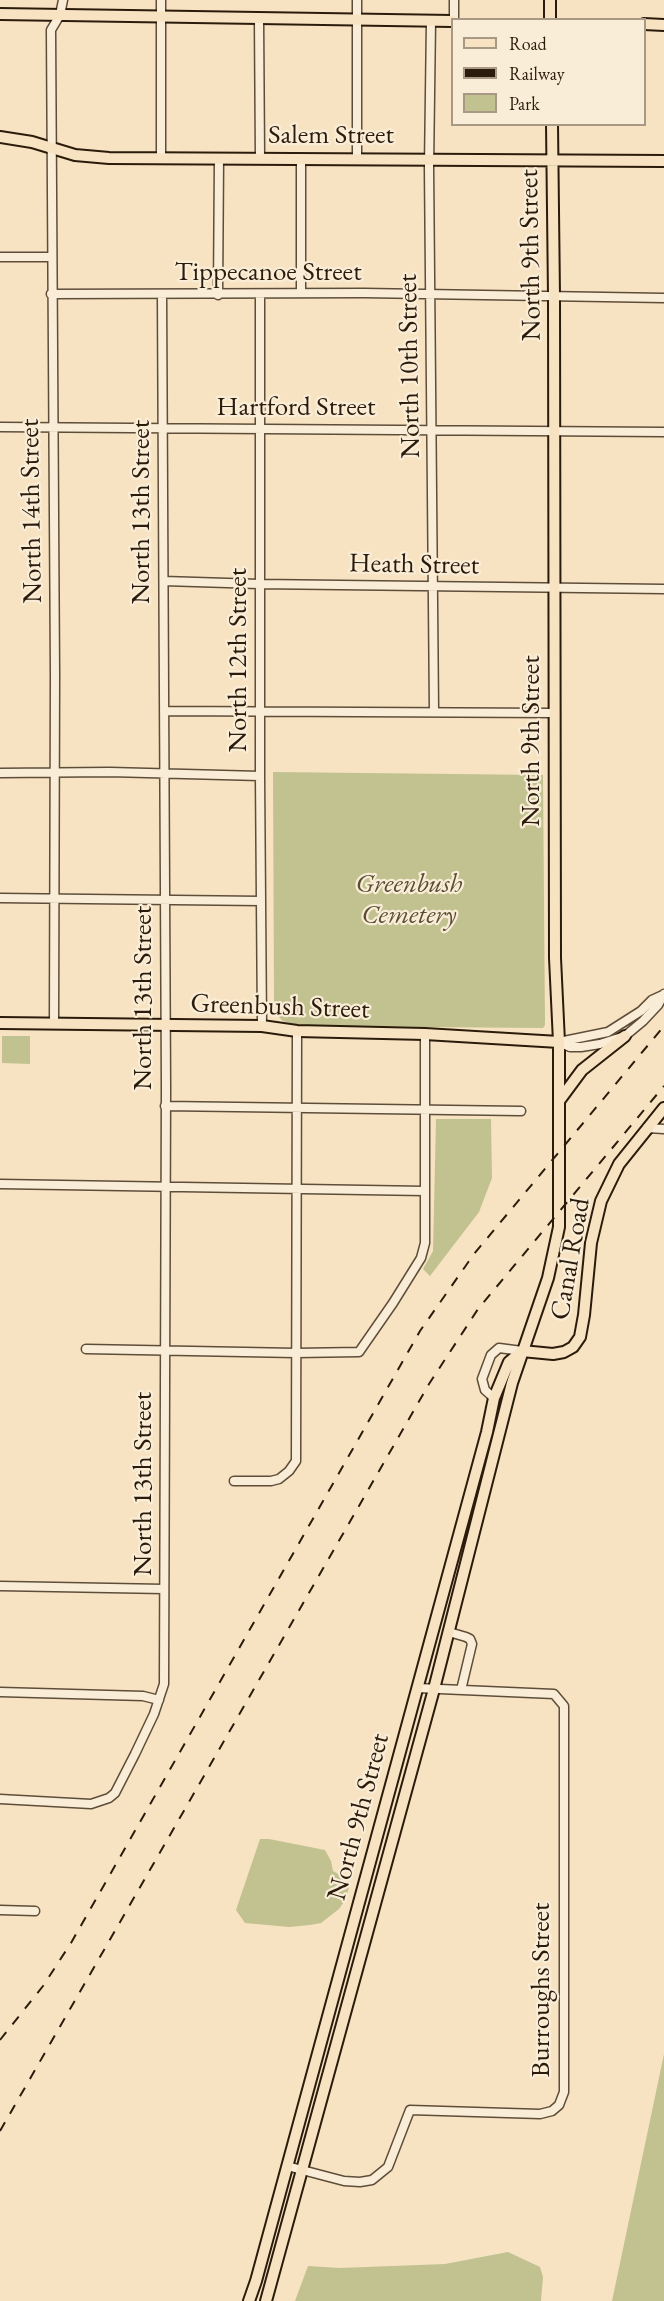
<!DOCTYPE html>
<style>
body{margin:0}
#map{position:relative;width:664px;height:2301px;overflow:hidden;background:#f7e3c2;font-family:"EB Garamond",serif}
canvas{display:block}
.legend{position:absolute;left:451px;top:18px;width:195px;height:108px;box-sizing:border-box;background:#faedd7;border:2px solid #a79985;margin:0;padding:8px 10px;list-style:none;font-size:18px;color:#2b1b0b}
.legend li{display:flex;align-items:center;gap:12px;height:30px}
.legend b{width:30px;border:2px solid #a79985}
</style>
<div id="map">
<canvas width="664" height="2301"></canvas>
<ul class="legend">
<li><b style="height:8px;background:#f7e3c2"></b>Road</li>
<li><b style="height:8px;background:#2b1b0b"></b>Railway</li>
<li><b style="height:16px;background:#c1c290"></b>Park</li>
</ul>
</div>
<script>
const context = document.querySelector('canvas').getContext('2d');
context.lineJoin = 'round';
function paint(path, color) { context.fillStyle = color; context.fill(path, 'evenodd'); }
const poly = rows => new Path2D(rows.map(r => 'M' + r).join(''));
function stroke(path, color, width, dash) { context.strokeStyle = color; context.lineWidth = width; context.lineCap = dash ? 'butt' : 'round'; context.setLineDash(dash || []); context.stroke(path); }
function drawText(font, color, halo, rows, align = 'center') {
  context.font = font + ' "EB Garamond",serif'; context.lineWidth = 4.5; context.setLineDash([]); context.textBaseline = 'middle'; context.strokeStyle = halo; context.fillStyle = color; for (const [text, x, y, turn = 0] of rows) {
    context.save(); context.translate(x, y); context.rotate((+turn || 0) * Math.PI / 180); context.textAlign = isNaN(turn) ? turn : align; if (halo) context.strokeText(text, 0, 0); context.fillText(text, 0, 0); context.restore();
  }
}
paint(poly([
 [273,772,543,775,545,1025,543,1028,299,1026,283,1021,278,1016,274,1002],
 [2,1036,30,1036,30,1064,2,1063],
 [436,1119,491,1119,492,1178,479,1212,430,1276,423,1269,433,1251],
 [260,1839,269,1839,325,1850,331,1861,333,1871,347,1879,350,1883,346,1899,339,1909,321,1923,310,1925,289,1927,245,1923,236,1910],
 [664,2054,664,2301,612,2301],
 [508,2252,540,2267,543,2277,541,2301,295,2301,308,2266,340,2268,445,2264]
]), '#c1c290');
const minor = poly([
 [161,0,161,159],
 [259,19,260,159],
 [454,20,454,0],
 [431,21,429,167,434,711],
 [301,158,301,293],
 [357,159,357,0],
 [0,257,51,257],
 [51,294,364,293,664,298],
 [260,294,260,776,262,1026],
 [218,295,219,158],
 [0,427,664,432],
 [164,581,259,584,664,589],
 [164,711,554,713],
 [0,773,110,772,260,776],
 [0,898,261,901],
 [54,1024,55,675,51,30,60,15,63,0],
 [559,1042,570,1047,581,1047,600,1044,625,1036,643,1021,658,1005,664,994],
 [559,1042,608,1032,641,1011,652,1000,663,995],
 [165,1106,521,1111],
 [647,1128,664,1129],
 [0,1184,425,1191],
 [86,1349,296,1353,359,1352,393,1303,421,1258,425,1243,425,1034],
 [494,1398,485,1390,482,1379,491,1355,499,1348,522,1351],
 [234,1481,271,1481,279,1479,289,1471,296,1461,297,1031],
 [0,1586,164,1589],
 [449,1632,466,1637,470,1639,472,1644,461,1690],
 [0,1692,143,1696,159,1700],
 [0,1799,91,1804,109,1798,115,1793,135,1754,154,1714,164,1684,166,1088,162,294],
 [0,1910,35,1911],
 [287,2166,344,2181,360,2182,372,2180,388,2167,410,2110,540,2114,552,2111,559,2105,564,2092,564,1706,554,1694,417,1688]
]);
const major = poly([
 [550,0,550,20],
 [0,14,452,21],
 [644,24,664,25],
 [0,137,32,142,75,155,109,158,664,161],
 [0,1023,262,1026,297,1031,425,1034,559,1042],
 [559,1101,582,1070,625,1036],
 [522,1351,553,1354,564,1352,573,1347,580,1337,584,1315,591,1243,601,1201,619,1164,664,1108],
 [249,2301,256,2281,487,1432,494,1398,509,1362,522,1351],
 [266,2301,434,1689,512,1383,548,1278,559,1227,559,1042,555,958,554,296,552,124]
]);
stroke(minor, '#5e4d39', 11);
stroke(major, '#2b1b0b', 14);
stroke(minor, '#faedd7', 8);
stroke(major, '#f7e3c2', 10);
stroke(poly([
 [0,2040,43,1986,71,1943,420,1331,474,1254,664,1026],
 [0,2131,429,1384,478,1309,664,1086]
]), '#2b1b0b', 2, [10, 10]);
drawText('27px', '#2b1b0b', '#faedd7', [
 ["Salem Street",331,136],
 ["North 9th Street",531,255,-91],
 ["Tippecanoe Street",268,273],
 ["North 10th Street",410,366,-91],
 ["Hartford Street",296,408],
 ["North 14th Street",32,511,-91],
 ["North 13th Street",142,512,-90],
 ["Heath Street",414,565,1],
 ["North 12th Street",239,660,-90],
 ["North 9th Street",532,741,-90],
 ["North 13th Street",144,998,-90],
 ["Greenbush Street",280,1007,2],
 ["Canal Road",571,1259,-80],
 ["North 13th Street",144,1484,-90],
 ["North 9th Street",359,1817,-75],
 ["Burroughs Street",542,1990,-90]
]);
drawText('italic 27px', '#584d33', '#faedd7', [
 ["Greenbush",409,885],
 ["Cemetery",409,916]
]);
</script>
